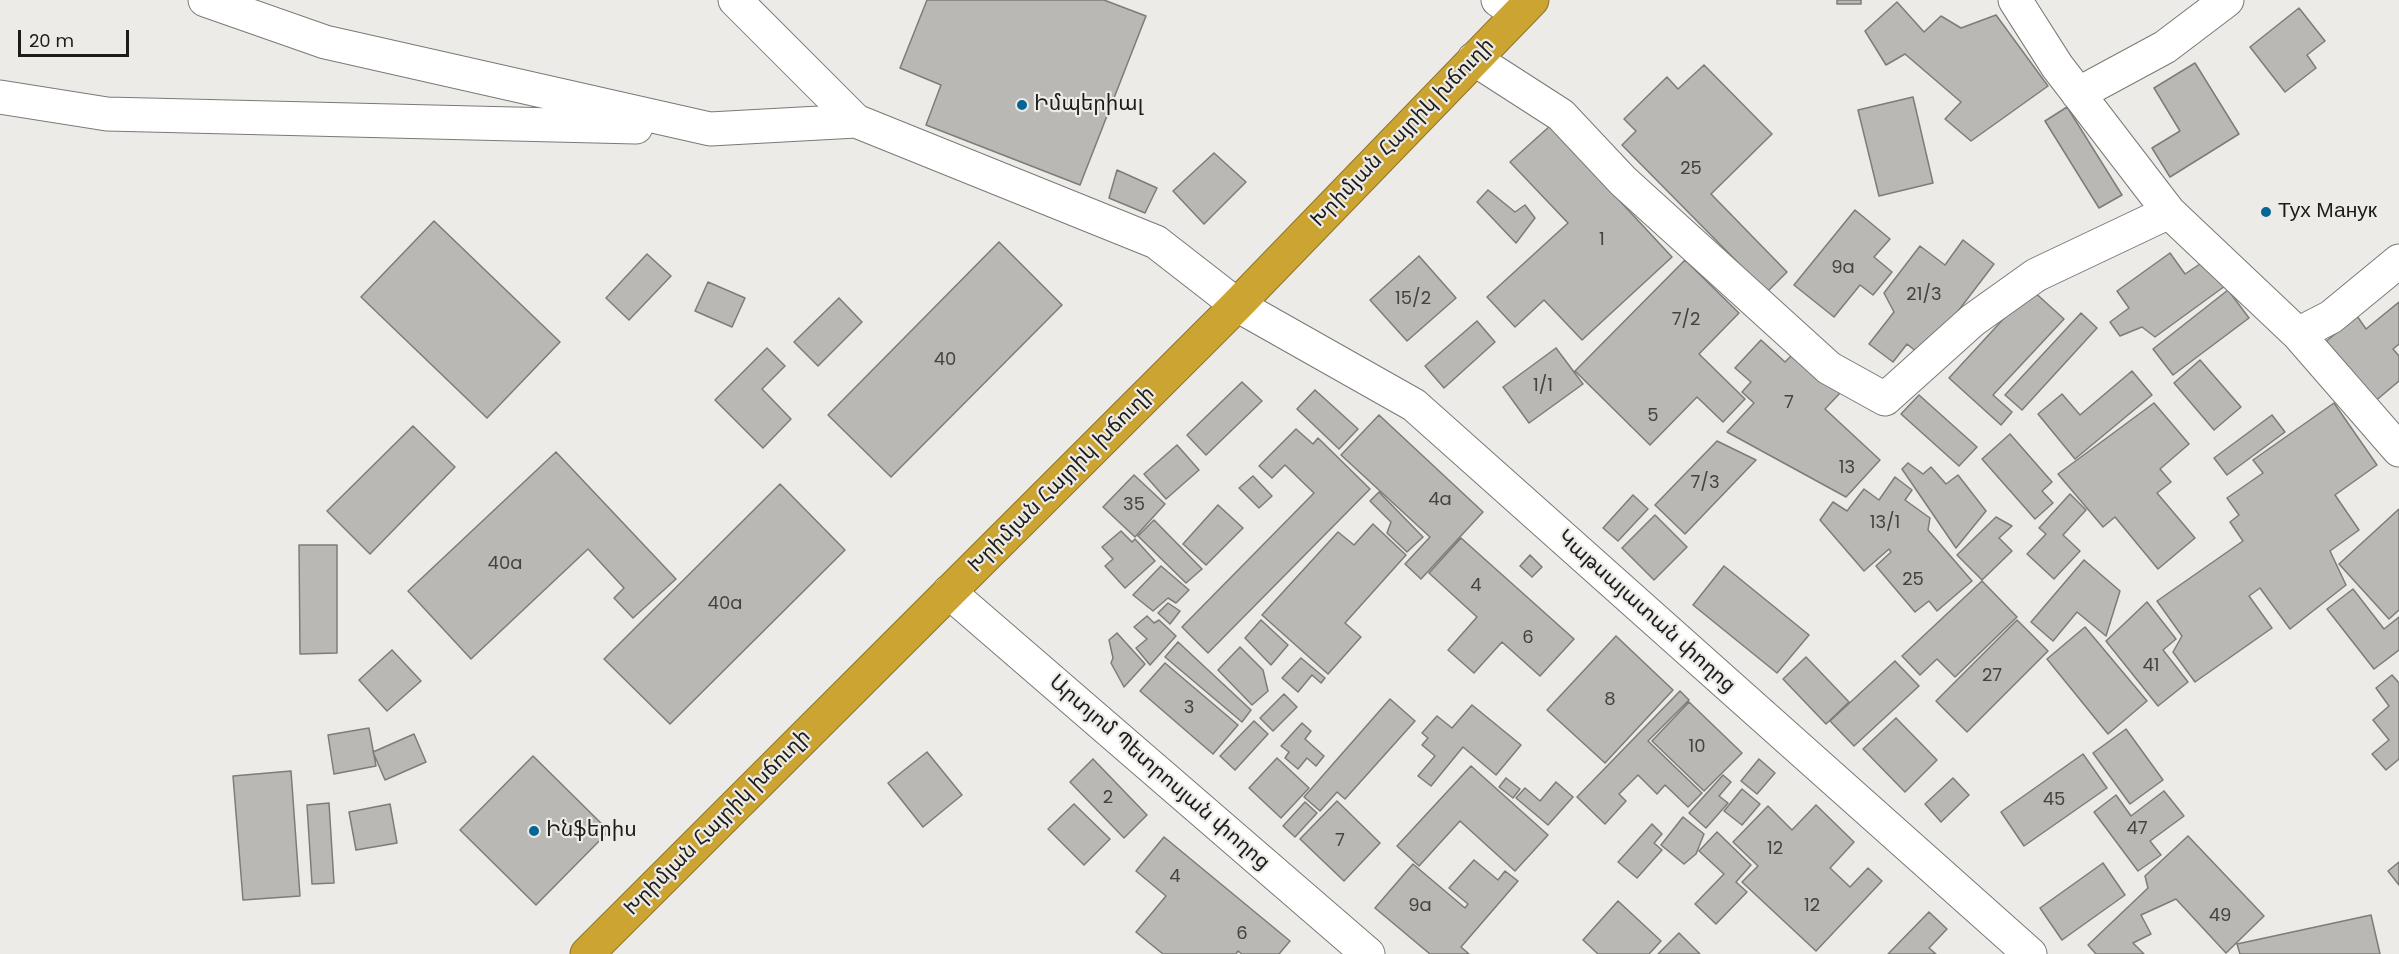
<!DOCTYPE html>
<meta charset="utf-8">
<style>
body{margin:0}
#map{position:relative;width:2399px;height:954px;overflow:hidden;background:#edebe7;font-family:Poppins,sans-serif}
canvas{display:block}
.scale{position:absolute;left:18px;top:30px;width:111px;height:27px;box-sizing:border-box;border:3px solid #1c1c1a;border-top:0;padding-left:8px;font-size:18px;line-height:21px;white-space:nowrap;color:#1c1c1a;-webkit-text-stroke:4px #edebe7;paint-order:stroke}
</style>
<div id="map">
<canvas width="2399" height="954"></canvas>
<div class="scale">20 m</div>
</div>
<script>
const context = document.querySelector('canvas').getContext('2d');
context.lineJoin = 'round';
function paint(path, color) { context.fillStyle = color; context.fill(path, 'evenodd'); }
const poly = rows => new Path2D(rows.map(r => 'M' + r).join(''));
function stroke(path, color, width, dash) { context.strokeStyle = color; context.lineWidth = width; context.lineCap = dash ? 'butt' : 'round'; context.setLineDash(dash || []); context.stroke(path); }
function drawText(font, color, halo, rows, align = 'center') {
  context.font = font + ' Poppins,"Noto Sans Armenian",sans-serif'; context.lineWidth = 4.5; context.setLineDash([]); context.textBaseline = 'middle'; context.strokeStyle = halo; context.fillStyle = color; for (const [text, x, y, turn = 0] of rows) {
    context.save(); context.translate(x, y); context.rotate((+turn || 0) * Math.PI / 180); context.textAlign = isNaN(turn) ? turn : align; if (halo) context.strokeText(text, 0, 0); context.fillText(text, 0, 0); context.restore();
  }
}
const building = poly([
 [927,0,1104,0,1146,16,1080,185,926,125,941,85,900,68,927,0],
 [1837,0,1861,0,1861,4,1837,4,1837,0],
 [1897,2,1924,32,1941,16,1961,28,1996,15,2048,86,1971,141,1945,119,1961,102,1905,54,1886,65,1865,31,1897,2],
 [2299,8,2325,41,2307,55,2316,68,2285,92,2250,47,2299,8],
 [2195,63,2239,134,2170,177,2152,148,2180,131,2154,88,2195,63],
 [1704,65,1772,134,1711,194,1787,272,1767,292,1622,145,1636,131,1624,119,1667,77,1678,89,1704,65],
 [1913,97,1933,183,1879,196,1858,110,1913,97],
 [2067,107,2122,195,2099,208,2045,121,2067,107],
 [1550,126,1672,257,1582,340,1544,300,1515,327,1487,297,1568,223,1510,162,1550,126],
 [1214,153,1246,182,1204,224,1173,191,1214,153],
 [1117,170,1157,188,1145,213,1109,198,1117,170],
 [1488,190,1515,212,1525,205,1535,218,1516,243,1477,202,1488,190],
 [1855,210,1890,239,1874,257,1892,272,1873,295,1860,285,1834,317,1794,285,1855,210],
 [434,221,560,342,487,418,361,297,434,221],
 [1963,240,1994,264,1923,357,1907,344,1893,362,1869,344,1894,312,1884,293,1920,246,1945,265,1963,240],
 [999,242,1062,305,891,477,828,415,999,242],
 [2170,253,2185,274,2206,260,2225,286,2155,337,2142,327,2120,336,2110,322,2129,308,2117,291,2170,253],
 [647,254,671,276,629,320,606,298,647,254],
 [1419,256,1456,298,1407,341,1370,300,1419,256],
 [1685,260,1739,313,1699,354,1745,399,1723,422,1697,397,1650,445,1575,371,1685,260],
 [708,282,745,298,732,327,695,311,708,282],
 [2031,289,2064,319,1993,395,2012,412,2001,425,1949,378,2031,289],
 [2228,290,2249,318,2173,375,2153,349,2228,290],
 [839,298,862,322,818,366,794,342,839,298],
 [2399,302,2399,344,2393,349,2399,356,2399,381,2373,403,2324,343,2357,316,2366,329,2399,302],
 [2081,313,2097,328,2022,410,2005,395,2081,313],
 [1477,321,1495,342,1444,388,1425,366,1477,321],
 [1761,340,1785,362,1796,351,1841,392,1825,409,1880,460,1846,497,1727,432,1754,403,1742,392,1751,382,1735,368,1761,340],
 [767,348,785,366,762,389,791,419,763,448,715,400,767,348],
 [1556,348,1583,384,1529,423,1503,387,1556,348],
 [2200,360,2241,407,2214,430,2174,383,2200,360],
 [2132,371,2152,395,2075,459,2038,414,2062,394,2080,415,2132,371],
 [1242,382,1262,401,1206,455,1187,435,1242,382],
 [1315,390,1358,429,1339,449,1297,409,1315,390],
 [1919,395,1977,447,1959,466,1901,414,1919,395],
 [2154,403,2189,444,2160,469,2171,482,2157,493,2195,538,2158,569,2115,517,2103,527,2058,474,2154,403],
 [2334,403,2377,465,2335,495,2359,530,2330,551,2346,585,2290,629,2260,588,2249,596,2272,628,2195,682,2173,652,2182,636,2157,601,2243,541,2230,522,2239,515,2227,498,2263,473,2253,460,2334,403],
 [1379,415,1483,512,1421,579,1405,564,1430,537,1341,455,1379,415],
 [2272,415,2285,432,2227,475,2214,458,2272,415],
 [413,426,455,467,370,554,327,511,413,426],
 [1296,429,1313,444,1318,438,1370,489,1208,653,1182,627,1314,493,1285,465,1272,478,1259,466,1296,429],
 [2010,434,2052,482,2042,491,2053,503,2035,519,1982,459,2010,434],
 [1717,441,1756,460,1685,534,1655,505,1717,441],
 [1177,445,1199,470,1166,499,1144,474,1177,445],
 [556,452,676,579,633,618,614,598,624,588,588,549,471,659,408,591,556,452],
 [1908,463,1923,474,1931,467,1946,484,1958,475,1986,511,1956,548,1902,469,1908,463],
 [1134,475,1165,504,1135,537,1103,507,1134,475],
 [1253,476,1272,496,1259,508,1239,488,1253,476],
 [1895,477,1912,490,1905,500,1930,518,1928,530,1972,581,1937,611,1929,601,1915,612,1876,566,1891,552,1889,549,1864,571,1820,520,1833,502,1847,511,1864,489,1879,500,1895,477],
 [780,484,845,550,670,724,604,659,780,484],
 [1379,492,1423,537,1407,552,1387,533,1391,522,1370,501,1379,492],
 [2070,494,2086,510,2063,535,2080,551,2054,579,2027,554,2046,534,2039,528,2070,494],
 [1633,495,1648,509,1618,541,1603,528,1633,495],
 [1218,505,1243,528,1206,565,1183,544,1218,505],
 [2399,509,2399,610,2389,619,2339,564,2399,509],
 [1655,515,1687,547,1654,580,1622,548,1655,515],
 [1996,517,2012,526,1999,538,2012,551,1982,580,1957,555,1996,517],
 [1154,520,1202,569,1186,583,1138,536,1154,520],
 [1373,524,1406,555,1345,623,1361,637,1328,674,1262,615,1338,532,1354,545,1373,524],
 [1121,531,1132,542,1135,539,1155,561,1125,588,1105,566,1113,559,1102,547,1121,531],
 [1461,538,1574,639,1540,676,1502,642,1474,673,1448,650,1477,617,1429,573,1461,538],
 [299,545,337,545,337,653,300,654,299,545],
 [1530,555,1542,567,1532,577,1520,566,1530,555],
 [2084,560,2120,591,2106,636,2077,612,2053,641,2031,622,2084,560],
 [1161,566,1189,590,1176,603,1168,598,1153,611,1133,595,1161,566],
 [1724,566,1809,635,1777,673,1693,605,1724,566],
 [1982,581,2017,617,1955,677,1937,659,1920,675,1902,656,1982,581],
 [2353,589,2384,629,2399,617,2399,650,2374,669,2327,609,2353,589],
 [2147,602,2176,639,2163,650,2188,682,2158,706,2106,641,2147,602],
 [1168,603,1180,611,1170,624,1158,613,1168,603],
 [1147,616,1154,623,1159,620,1176,636,1150,665,1136,648,1147,639,1134,627,1147,616],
 [1261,620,1288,645,1271,665,1245,638,1261,620],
 [2017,620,2048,651,1967,732,1936,701,2017,620],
 [2085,627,2147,701,2108,734,2047,659,2085,627],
 [1117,633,1145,664,1124,687,1111,663,1113,658,1109,640,1117,633],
 [1616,636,1673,690,1605,763,1547,710,1616,636],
 [1178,642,1251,710,1242,722,1165,657,1178,642],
 [1240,647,1263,670,1268,691,1252,705,1218,670,1240,647],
 [392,650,421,681,387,711,359,680,392,650],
 [1806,657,1849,702,1826,724,1783,679,1806,657],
 [1301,658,1325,678,1321,683,1312,675,1298,692,1282,678,1301,658],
 [1895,661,1919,686,1854,746,1830,721,1895,661],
 [1165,663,1238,725,1213,754,1140,691,1165,663],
 [2392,675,2399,683,2399,759,2386,770,2372,754,2389,740,2373,720,2389,706,2376,688,2392,675],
 [1680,691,1689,700,1648,741,1702,793,1688,807,1665,785,1657,794,1638,775,1619,794,1626,801,1605,824,1577,797,1680,691],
 [1284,694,1297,707,1273,731,1260,718,1284,694],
 [1390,699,1415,721,1345,799,1337,792,1320,811,1304,797,1390,699],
 [1689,702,1742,753,1704,791,1652,741,1689,702],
 [1472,705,1521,745,1496,775,1463,747,1431,786,1418,776,1435,756,1422,745,1428,738,1422,733,1437,716,1452,728,1472,705],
 [1896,718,1937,760,1905,792,1863,749,1896,718],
 [1254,721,1268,734,1235,770,1220,756,1254,721],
 [1302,723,1311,731,1305,739,1324,756,1316,766,1307,758,1298,769,1285,758,1289,752,1281,746,1302,723],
 [369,728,376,766,334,774,328,735,369,728],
 [2126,729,2163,780,2130,804,2093,753,2126,729],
 [414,734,426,762,385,780,373,752,414,734],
 [927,752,962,795,923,827,888,783,927,752],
 [2083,754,2107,788,2024,846,2001,812,2083,754],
 [533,756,609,831,536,905,460,830,533,756],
 [1277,758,1309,788,1281,818,1249,788,1277,758],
 [1093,759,1147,815,1124,838,1070,782,1093,759],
 [1759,759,1775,773,1757,794,1741,781,1759,759],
 [1471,766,1548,835,1515,871,1460,821,1419,866,1397,846,1471,766],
 [291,771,300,896,243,900,233,776,291,771],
 [1723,775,1731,782,1719,796,1728,803,1706,828,1689,813,1723,775],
 [1506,778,1520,789,1513,798,1499,787,1506,778],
 [1953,778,1969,795,1941,822,1925,804,1953,778],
 [1556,782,1573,797,1548,825,1516,798,1525,788,1540,801,1556,782],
 [1742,789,1760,804,1742,825,1724,811,1742,789],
 [2164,791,2184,816,2150,841,2161,855,2138,871,2094,812,2116,795,2131,816,2164,791],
 [1337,801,1380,843,1344,881,1300,839,1337,801],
 [1305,802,1317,813,1295,837,1283,826,1305,802],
 [329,803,334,883,312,884,307,805,329,803],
 [390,804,397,843,356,850,349,812,390,804],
 [1074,804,1110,839,1084,865,1048,829,1074,804],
 [1816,805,1854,842,1830,868,1850,887,1868,868,1882,881,1816,951,1742,882,1758,866,1733,842,1768,806,1792,830,1816,805],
 [1683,817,1704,834,1696,854,1684,864,1661,845,1683,817],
 [1652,824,1662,834,1654,843,1662,850,1637,878,1618,862,1652,824],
 [1717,832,1751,865,1736,882,1747,892,1716,924,1695,904,1724,874,1699,851,1717,832],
 [2188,836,2264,916,2226,953,2176,899,2141,915,2151,934,2133,943,2144,954,2096,954,2088,945,2148,888,2145,876,2188,836],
 [1164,837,1290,941,1279,954,1242,954,1238,951,1236,954,1163,954,1136,932,1166,896,1136,871,1164,837],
 [1474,860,1498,880,1505,871,1518,881,1461,947,1469,954,1430,954,1375,908,1413,864,1465,908,1468,904,1449,888,1474,860],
 [2399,862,2399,885,2388,871,2399,862],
 [2103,863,2125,895,2062,940,2040,908,2103,863],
 [1618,901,1661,941,1649,954,1598,954,1583,940,1618,901],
 [1929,912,1947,929,1929,948,1936,954,1888,954,1929,912],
 [2371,915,2380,954,2240,954,2237,944,2371,915],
 [1679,933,1700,954,1658,954,1679,933]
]);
paint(building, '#b9b8b4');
stroke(building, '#7d7c78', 1.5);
const minor = poly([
 [205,0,325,42,710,129,856,121,1156,242,1237,305,1414,405,2030,954],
 [735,0,856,121],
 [1498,0,1518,14],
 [2015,0,2057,66,2169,212,2298,334,2331,317,2399,261],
 [1474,59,1561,115,1623,181,1829,368,1885,399,1973,320,2036,275,2169,212],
 [2078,94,2165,47,2227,0],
 [0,97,107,114,636,127],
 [2298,334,2399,450],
 [949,592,1368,954]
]);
const highway = poly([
 [587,954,1237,305,1532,0]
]);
stroke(minor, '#7a7975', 35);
stroke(highway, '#8e7429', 35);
stroke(minor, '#fff', 33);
stroke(highway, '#cba431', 33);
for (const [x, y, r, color] of [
 [1022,105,6,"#046695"],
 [2266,212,6,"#046695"],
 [534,831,6,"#046695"]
]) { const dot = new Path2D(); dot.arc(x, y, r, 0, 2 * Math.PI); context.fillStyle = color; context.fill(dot); stroke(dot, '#edebe7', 2); }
drawText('18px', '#434340', null, [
 ["25",1691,169],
 ["1",1602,240],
 ["9a",1843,268],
 ["21/3",1924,295],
 ["15/2",1413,299],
 ["7/2",1686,320],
 ["40",945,360],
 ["1/1",1543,386],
 ["7",1789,403],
 ["5",1653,416],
 ["13",1847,468],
 ["7/3",1705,483],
 ["4a",1440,500],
 ["35",1134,505],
 ["13/1",1885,523],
 ["40a",505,564],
 ["25",1913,580],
 ["4",1476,586],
 ["40a",725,604],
 ["6",1528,638],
 ["41",2151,666],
 ["27",1992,676],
 ["8",1610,700],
 ["3",1189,708],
 ["10",1697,747],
 ["2",1108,798],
 ["45",2054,800],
 ["47",2137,829],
 ["7",1340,841],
 ["12",1775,849],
 ["4",1175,877],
 ["9a",1420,906],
 ["12",1812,906],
 ["49",2220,916],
 ["6",1242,934]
]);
drawText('21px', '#1c1c1a', '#edebe7', [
 ["Իմպերիալ",1034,105],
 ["Тух Манук",2278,212],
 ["Ինֆերիս",546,831]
], 'left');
drawText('21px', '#1c1c1a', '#edebe7', [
 ["Խրիմյան Հայրիկ խճուղի",1403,133,-46],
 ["Խրիմյան Հայրիկ խճուղի",1062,480,-45],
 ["Կաթսայատան փողոց",1646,612,42],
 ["Արտյոմ Պետրոսյան փողոց",1159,773,41],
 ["Խրիմյան Հայրիկ խճուղի",718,823,-45]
]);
</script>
